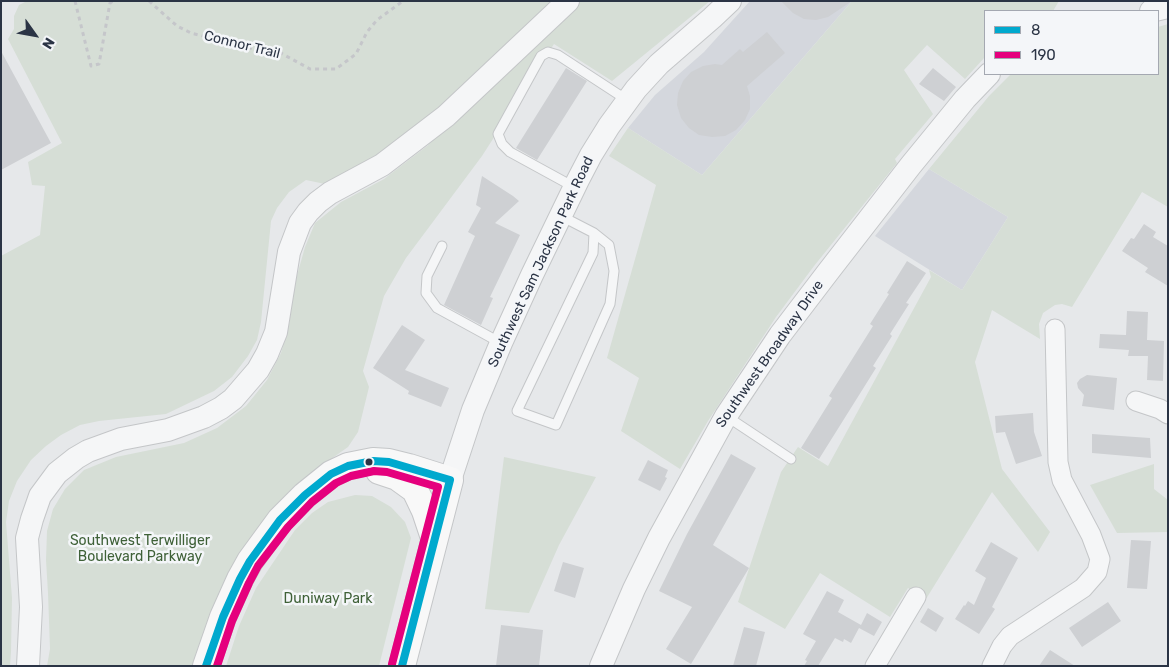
<!DOCTYPE html>
<style>
body{margin:0}
#map{position:relative;width:1169px;height:667px;overflow:hidden;background:#e6e8ea;font-family:Rubik,sans-serif}
canvas{display:block}
.frame{position:absolute;inset:0;border:2px solid #2b3445;pointer-events:none}
.legend{position:absolute;left:984px;top:10px;width:175px;height:65px;box-sizing:border-box;background:#f4f6f9;border:1px solid #a4a8b1;margin:0;padding:6px 9px;list-style:none;font-size:15px;color:#2b3445}
.legend li{display:flex;align-items:center;gap:10px;height:25px}
.legend b{width:25px;border:1px solid #a4a8b1}
.north{position:absolute;left:10px;top:10px;width:50px;height:50px;-webkit-text-stroke:4px #f4f6f9;paint-order:stroke;rotate:122deg;font-size:14px;font-weight:700;line-height:20px;text-align:center;color:#2b3445}
.north::after{content:'';display:block;margin:auto;width:18px;height:22px;background:#2b3445;clip-path:polygon(50% 0,100% 100%,50% 72%,0 100%)}
</style>
<div id="map">
<canvas width="1169" height="667"></canvas>
<div class="frame"></div>
<ul class="legend">
<li><b style="height:6px;background:#00a9ce"></b>8</li>
<li><b style="height:6px;background:#e5007d"></b>190</li>
</ul>
<div class="north">N</div>
</div>
<script>
const context = document.querySelector('canvas').getContext('2d');
context.lineJoin = 'round';
function paint(path, color) { context.fillStyle = color; context.fill(path, 'evenodd'); }
const poly = rows => new Path2D(rows.map(r => 'M' + r).join(''));
function stroke(path, color, width, dash) { context.strokeStyle = color; context.lineWidth = width; context.lineCap = dash ? 'butt' : 'round'; context.setLineDash(dash || []); context.stroke(path); }
function drawText(font, color, halo, rows, align = 'center') {
  context.font = font + ' Rubik,sans-serif'; context.lineWidth = 5; context.setLineDash([]); context.textBaseline = 'middle'; context.strokeStyle = halo; context.fillStyle = color; for (const [text, x, y, turn = 0] of rows) {
    context.save(); context.translate(x, y); context.rotate((+turn || 0) * Math.PI / 180); context.textAlign = isNaN(turn) ? turn : align; if (halo) context.strokeText(text, 0, 0); context.fillText(text, 0, 0); context.restore();
  }
}
paint(poly([
 [750,1,852,1,702,175,628,128,655,95,704,52],
 [929,169,1008,217,962,290,875,236]
]), '#d4d7dd');
paint(poly([
 [27,1,554,1,429,118,396,145,325,184,306,180,289,192,277,208,271,221,261,322,257,340,248,356,232,377,214,391,166,414,99,421,80,425,61,435,46,446,31,460,17,481,9,501,6,522,12,598,11,652,10,666,1,666,1,256,40,235,45,186,32,185,28,162,62,143,8,39,14,29,14,16,19,5],
 [580,1,710,1,612,81,554,44,482,156,406,258,384,296,363,371,369,387,358,432,348,447,331,459,206,627,193,666,47,666,50,649,48,593,46,560,47,531,53,509,65,489,84,470,116,457,184,443,217,428,246,406,267,380,281,353,289,324,296,279,305,247,315,223,341,202,384,179,427,146,549,28],
 [852,1,1059,1,1053,11,985,11,985,57,965,79,927,45,904,70,933,114,895,159,897,163,814,266,776,317,708,421,680,469,621,431,639,378,607,358,656,185,609,156,628,128,702,175],
 [1168,24,1168,207,1142,192,1072,307,1062,304,1055,305,1043,313,1039,324,1040,339,992,310,975,362,1002,469,1050,532,1038,552,992,492,926,599,908,588,890,617,820,573,785,629,738,602,781,472,798,447,828,466,931,277,929,270,962,290,1008,217,929,169,989,96,1011,74,1158,74,1158,27],
 [504,457,596,477,559,545,529,613,485,609],
 [1154,464,1154,489,1168,500,1168,532,1117,533,1090,485],
 [355,495,372,496,391,507,405,522,411,538,379,666,226,666,239,626,256,588,295,530,312,513,328,502]
]), '#d6ded6');
paint(poly([
 [781,1,852,1,828,17,816,20,804,19,793,13],
 [767,32,785,53,747,86,750,96,750,109,745,120,736,130,725,136,712,137,699,135,689,128,681,118,677,105,678,93,683,81,691,72,703,66,715,64,722,65,740,49,743,52],
 [1,51,51,143,1,170],
 [566,68,587,81,537,160,516,148],
 [933,68,956,87,944,101,919,84],
 [482,176,513,196,519,201,495,223,520,235,490,297,493,298,481,325,444,305,475,236,468,232,481,208,476,205],
 [1144,224,1156,232,1153,237,1168,246,1168,286,1145,272,1148,268,1122,251,1131,238,1134,239],
 [907,261,926,273,906,303,909,304,890,334,892,336,873,366,876,368,819,459,801,448,832,398,829,396,873,326,870,324,889,294,887,293],
 [1127,311,1148,312,1147,340,1164,341,1163,381,1147,380,1148,356,1128,356,1129,350,1099,348,1100,334,1126,335],
 [402,325,425,340,405,370,449,388,441,407,408,394,409,391,373,368],
 [1087,375,1117,378,1114,410,1082,406,1084,395,1078,388,1077,383,1080,379],
 [1033,413,1034,432,1042,456,1016,464,1005,432,996,433,995,416],
 [1092,434,1150,438,1151,458,1092,453],
 [731,454,756,468,713,545,749,568,691,664,666,649,692,607,659,591,687,534],
 [648,460,668,470,665,477,667,478,660,491,638,480],
 [1131,540,1151,541,1147,589,1127,588],
 [991,542,1018,558,992,607,995,609,979,634,955,619,964,605,965,606,968,601,974,605,986,578,975,571],
 [563,562,584,568,575,598,554,591],
 [827,591,844,600,838,612,861,625,867,613,882,622,874,636,859,628,851,643,844,639,843,642,835,638,818,666,804,666,807,661,805,660,816,641,803,634],
 [1108,602,1121,621,1082,647,1069,628],
 [928,608,944,618,936,632,920,622],
 [501,625,543,630,539,666,496,666],
 [744,627,765,632,756,666,733,666],
 [1050,650,1075,666,1039,666]
]), '#ced0d3');
const service = poly([
 [574,187,510,152,502,144,498,134,541,56,548,52,558,55,627,100],
 [561,216,594,233,609,245,614,271,610,304,556,425,517,411,593,253,594,233],
 [442,246,427,276,426,293,437,308,501,343],
 [726,416,791,459]
]);
const minor = poly([
 [1136,401,1160,409,1168,414],
 [875,666,916,597],
 [992,666,1002,646,1010,636,1083,588,1097,572,1100,559,1091,535,1062,480,1058,462,1055,329]
]);
const tertiary = poly([
 [1151,11,1168,7],
 [450,480,473,410,501,343,532,275,578,180,591,155,609,126,636,89,659,64,712,18,730,1],
 [28,666,31,607,27,538,32,519,40,496,57,473,76,458,88,451,121,439,168,430,204,417,221,408,233,399,258,370,267,354,276,332,289,252,300,223,308,212,318,202,330,193,382,165,446,116,568,1],
 [601,666,634,589,659,538,726,416,780,335,828,272,911,165,965,99,989,74]
]);
const secondary = poly([
 [379,471,397,477,415,490,425,511,434,538],
 [206,666,223,617,240,579,250,561,280,520,305,495,331,474,348,466,373,461,389,462,409,467,450,480,402,666]
]);
stroke(service, '#c4c6c8', 11);
stroke(minor, '#c4c6c8', 21);
stroke(tertiary, '#c4c6c8', 24);
stroke(secondary, '#c4c6c8', 28);
stroke(poly([
 [75,1,91,66,99,64,110,3,113,1],
 [149,1,177,26,191,33,258,50,277,51,310,69,336,69,356,54,367,32,377,20,403,1]
]), '#c5c6ca', 3, [4, 4]);
stroke(service, '#f5f6f7', 9);
stroke(minor, '#f5f6f7', 19);
stroke(tertiary, '#f5f6f7', 22);
stroke(secondary, '#f8f8f8', 26);
stroke(poly([
 [206,666,223,617,240,579,250,561,280,520,305,495,331,474,348,466,373,461,389,462,450,480,402,666]
]), '#00a9ce', 8);
stroke(poly([
 [217,666,232,621,249,583,258,566,288,527,312,502,336,483,351,476,374,471,387,472,438,487,392,664]
]), '#e5007d', 8);
for (const [x, y, r, color] of [
 [369,462,4.5,"#2b3445"]
]) { const dot = new Path2D(); dot.arc(x, y, r, 0, 2 * Math.PI); context.fillStyle = color; context.fill(dot); stroke(dot, '#f4f6f9', 2); }
drawText('14px', '#2b3445', '#f4f6f9', [
 ["Connor Trail",242,45,14],
 ["Southwest Sam Jackson Park Road",541,262,-65],
 ["Southwest Broadway Drive",770,354,-55]
]);
drawText('14px', '#3f6138', '#f4f6f9', [
 ["Southwest Terwilliger",140,541],
 ["Boulevard Parkway",140,557],
 ["Duniway Park",328,599]
]);
</script>
